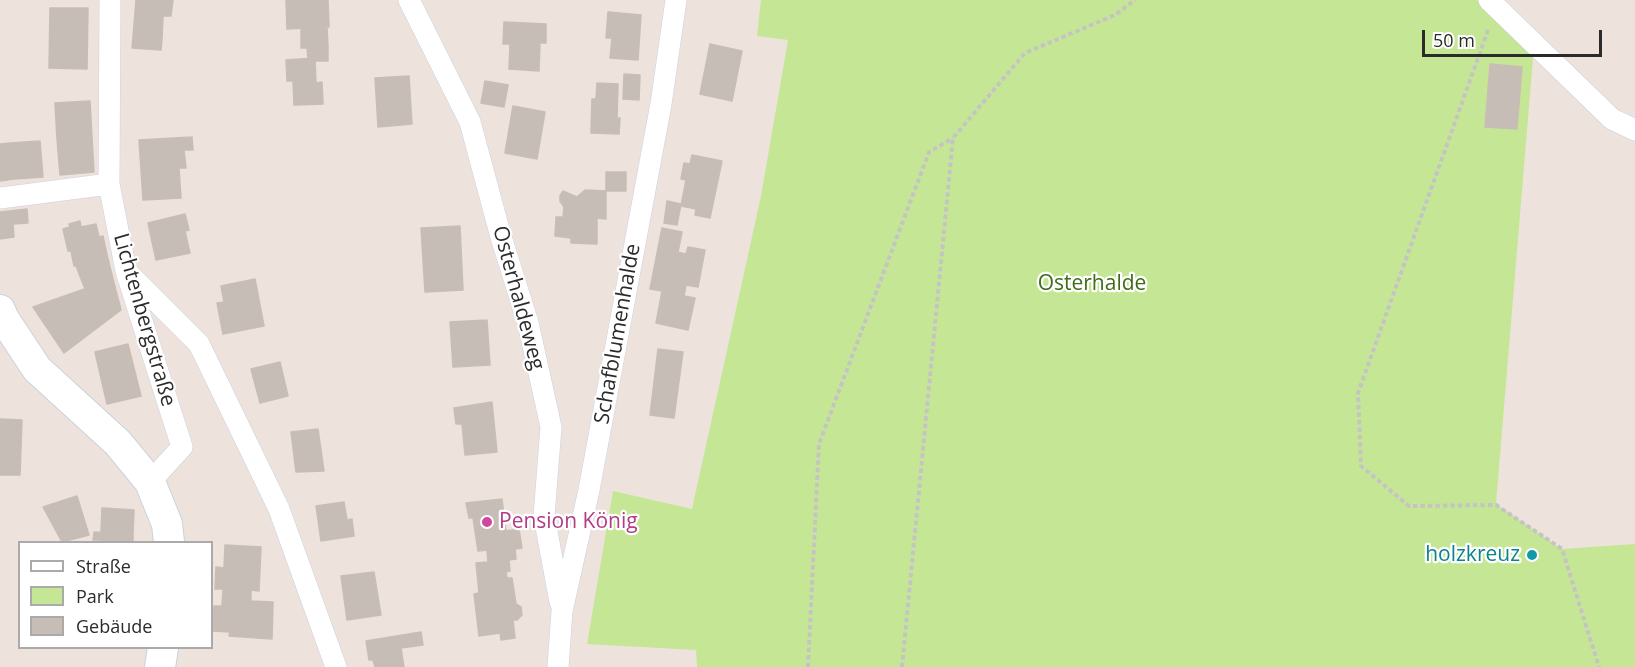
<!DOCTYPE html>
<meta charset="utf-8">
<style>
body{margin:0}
#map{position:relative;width:1635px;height:667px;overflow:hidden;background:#ede2dc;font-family:"Open Sans",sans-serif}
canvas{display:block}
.legend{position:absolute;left:18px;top:541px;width:195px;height:108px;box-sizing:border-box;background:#fff;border:2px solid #aaa;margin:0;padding:8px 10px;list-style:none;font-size:18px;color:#2b2b2b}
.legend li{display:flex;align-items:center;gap:12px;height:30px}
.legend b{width:30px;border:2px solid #aaa}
.scale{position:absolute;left:1422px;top:30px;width:180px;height:27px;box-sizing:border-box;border:3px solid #2b2b2b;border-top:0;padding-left:8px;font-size:18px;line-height:21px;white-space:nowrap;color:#2b2b2b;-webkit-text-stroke:4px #fff;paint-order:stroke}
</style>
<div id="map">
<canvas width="1635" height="667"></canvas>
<ul class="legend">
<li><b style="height:8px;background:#fff"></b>Straße</li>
<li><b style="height:16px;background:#c5e795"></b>Park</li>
<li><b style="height:16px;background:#c6bdb7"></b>Gebäude</li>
</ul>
<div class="scale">50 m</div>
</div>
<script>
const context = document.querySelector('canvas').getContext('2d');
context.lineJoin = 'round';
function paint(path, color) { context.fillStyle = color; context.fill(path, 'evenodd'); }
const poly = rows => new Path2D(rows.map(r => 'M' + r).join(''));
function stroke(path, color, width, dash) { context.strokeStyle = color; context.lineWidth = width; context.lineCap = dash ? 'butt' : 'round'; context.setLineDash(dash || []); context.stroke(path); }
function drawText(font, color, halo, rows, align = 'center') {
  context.font = font + ' "Open Sans",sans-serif'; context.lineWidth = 4.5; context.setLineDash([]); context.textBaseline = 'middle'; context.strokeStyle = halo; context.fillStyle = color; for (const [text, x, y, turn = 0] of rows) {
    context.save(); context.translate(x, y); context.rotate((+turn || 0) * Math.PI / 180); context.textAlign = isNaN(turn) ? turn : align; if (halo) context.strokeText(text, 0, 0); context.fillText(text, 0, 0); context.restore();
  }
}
paint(poly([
 [761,0,1477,0,1533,58,1496,504,1562,549,1635,544,1635,667,697,667,696,650,587,644,613,491,692,509,761,196,788,40,757,36]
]), '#c5e795');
const building = poly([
 [136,0,173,0,171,16,163,16,162,39,133,37,136,0],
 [286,0,328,0,329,27,287,29,286,0],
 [50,8,88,8,87,69,49,68,50,8],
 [608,12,641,15,638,60,610,58,612,38,606,38,608,12],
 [504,22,546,24,546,43,540,43,539,71,509,69,510,44,503,44,504,22],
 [301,28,327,28,328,47,301,48,301,28],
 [133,37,162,39,161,50,132,48,133,37],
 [710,44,742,51,732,101,700,94,710,44],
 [328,47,328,61,315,61,315,58,308,59,307,48,328,47],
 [315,58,316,83,322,82,323,104,294,105,293,81,287,81,286,60,315,58],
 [1490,64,1522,67,1517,129,1485,127,1490,64],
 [624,74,640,75,639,100,623,99,624,74],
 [409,76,412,124,378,127,375,78,409,76],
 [485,81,508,85,504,107,481,103,485,81],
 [597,83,618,84,617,118,620,118,619,134,591,133,592,99,596,99,597,83],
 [90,101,92,137,57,139,55,103,90,101],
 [513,106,545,112,537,159,505,153,513,106],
 [92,137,94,172,60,175,57,139,92,137],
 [192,137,193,150,184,150,186,168,179,168,181,198,143,200,139,140,192,137],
 [40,141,43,177,14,179,11,143,40,141],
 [11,143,14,179,0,181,0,144,11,143],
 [692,155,722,161,710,218,695,215,696,209,681,206,686,180,681,179,684,163,690,164,692,155],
 [606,172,626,172,626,191,606,191,606,172],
 [585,190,606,191,606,219,597,218,597,244,571,243,571,238,555,236,556,217,563,217,564,207,560,201,560,196,563,191,577,197,585,190],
 [667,201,681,204,677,225,664,223,667,201],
 [27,209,28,223,13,224,14,237,0,239,0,212,27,209],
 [185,214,189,230,185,231,190,253,156,260,148,223,185,214],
 [80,221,81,227,96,224,99,237,103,236,107,255,90,258,91,263,74,266,71,251,68,251,63,229,70,227,69,224,80,221],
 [460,226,463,290,425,292,421,228,460,226],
 [662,228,682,232,678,252,658,248,662,228],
 [688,247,705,250,698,287,686,285,684,296,695,298,688,330,656,323,662,291,650,289,658,248,686,254,688,247],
 [107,255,113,279,85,289,76,266,91,263,90,258,107,255],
 [113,279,121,310,64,353,33,307,113,279],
 [255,279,264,326,223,334,217,303,224,302,221,286,255,279],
 [487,320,490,365,453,367,450,322,487,320],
 [128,344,141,396,107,404,95,352,128,344],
 [658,349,683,352,674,418,650,415,658,349],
 [280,362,288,396,260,403,251,369,280,362],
 [492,402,497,452,465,455,462,424,456,424,454,408,492,402],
 [0,419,22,420,20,475,0,475,0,419],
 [318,429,324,471,296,472,291,432,318,429],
 [77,496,89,535,62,542,43,507,77,496],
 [502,499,508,548,478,551,473,518,469,518,466,503,502,499],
 [344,502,347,520,352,519,354,536,321,541,316,506,344,502],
 [102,508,134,510,133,534,101,532,102,508],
 [519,529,522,548,509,550,506,531,519,529],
 [94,532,133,534,133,542,100,542,101,540,93,540,94,532],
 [225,545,261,547,259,591,251,590,251,601,273,602,272,639,229,636,230,632,213,631,214,606,222,606,223,589,215,589,216,567,224,568,225,545],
 [508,548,509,550,515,549,516,559,509,560,510,571,506,572,507,578,512,578,516,604,521,607,522,615,517,620,513,620,515,638,501,640,500,633,479,636,474,594,479,593,476,563,488,562,487,550,508,548],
 [374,572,381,615,347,620,341,576,374,572],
 [421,632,423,645,401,648,404,667,375,667,373,660,369,660,366,641,421,632]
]);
paint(building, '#c6bdb7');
stroke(building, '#c9bdb5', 1.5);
const street = poly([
 [110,0,109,184,126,271,182,447,150,482],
 [409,0,470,122,501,237,528,323,551,427,544,516,560,602],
 [1489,0,1612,119,1635,130],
 [0,198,109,184],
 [128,273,199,344,279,509,336,667],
 [558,667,562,611,589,490,661,104,676,0]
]);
const secondary = poly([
 [0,310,4,319,37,369,118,443,150,482,167,524,169,542],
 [160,667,163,648]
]);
stroke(street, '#cad2dd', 22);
stroke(secondary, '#cad2dd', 32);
stroke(poly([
 [1488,30,1358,393,1361,466,1409,506,1496,505,1562,549,1599,667],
 [808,667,819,444,929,152,953,138],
 [902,667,953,138,1025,53,1115,15,1135,0]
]), '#c4c4c4', 4, [4.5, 3]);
stroke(street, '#fff', 21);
stroke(secondary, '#fff', 30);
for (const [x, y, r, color] of [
 [487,522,6,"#d1479c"],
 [1532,555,6,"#0f9aa8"]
]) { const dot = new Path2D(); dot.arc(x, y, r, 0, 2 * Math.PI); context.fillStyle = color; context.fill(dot); stroke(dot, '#fff', 2); }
drawText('21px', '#3d6d16', '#fff', [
 ["Osterhalde",1092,284]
]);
drawText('21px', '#2b2b2b', '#fff', [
 ["Osterhaldeweg",518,298,75],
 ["Lichtenbergstraße",144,320,74],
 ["Schafblumenhalde",618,334,-80]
]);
drawText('21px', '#b23c85', '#fff', [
 ["Pension König",499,522]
], 'left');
drawText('21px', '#0d838f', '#fff', [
 ["holzkreuz",1520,555]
], 'right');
</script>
